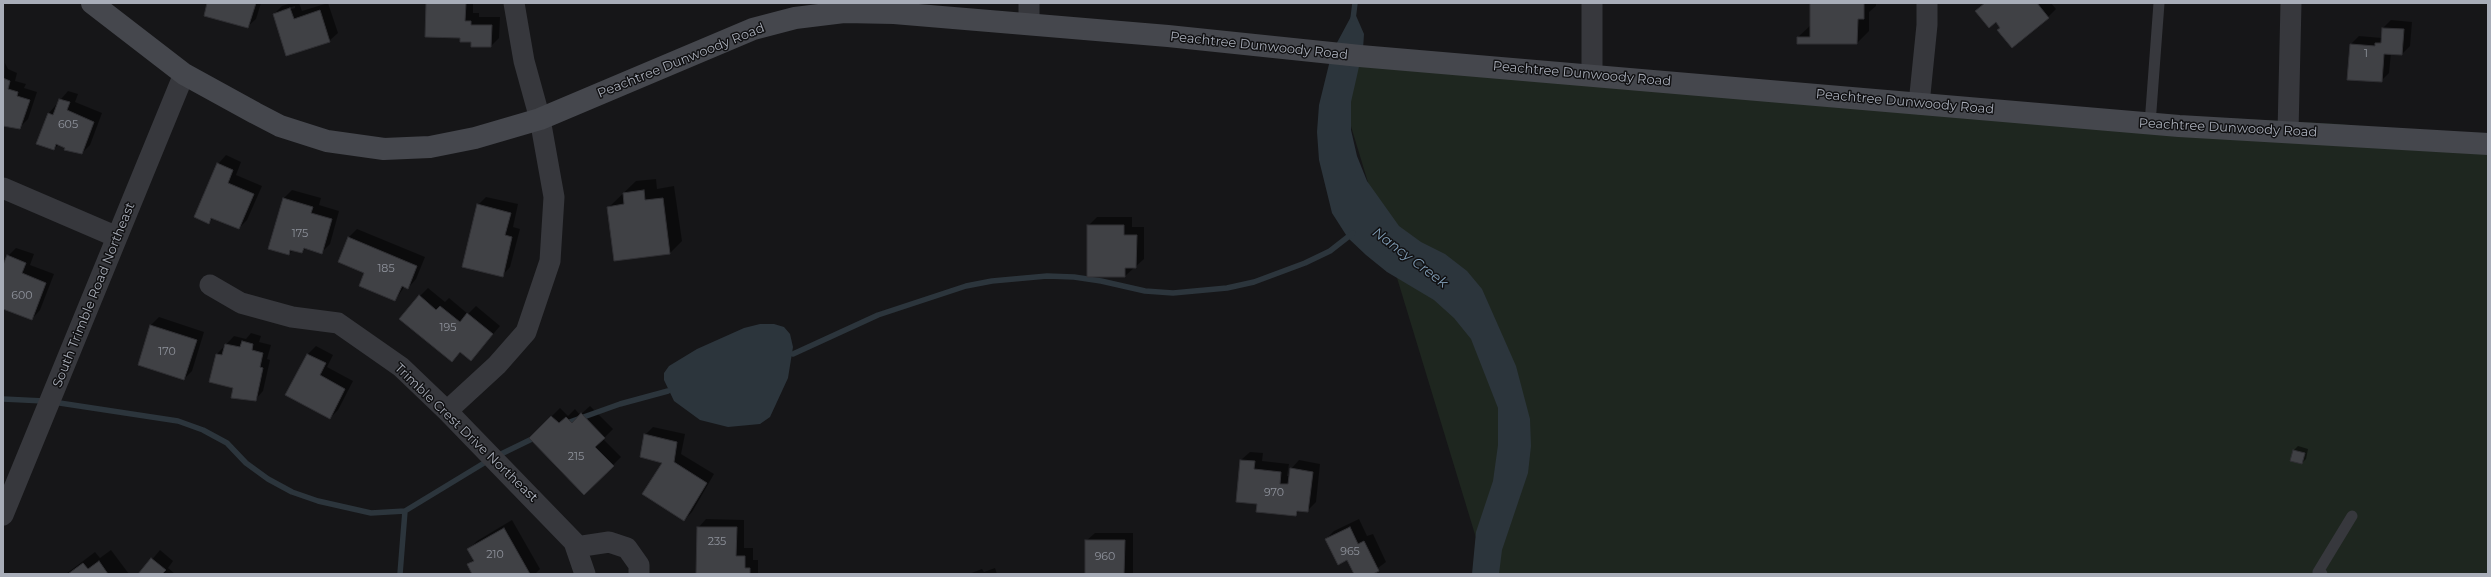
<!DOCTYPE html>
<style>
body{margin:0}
#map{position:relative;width:2491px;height:577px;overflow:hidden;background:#161618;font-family:Montserrat,sans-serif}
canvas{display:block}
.frame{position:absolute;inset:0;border:4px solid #a8adb8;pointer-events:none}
</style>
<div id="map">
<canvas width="2491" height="577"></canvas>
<div class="frame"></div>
</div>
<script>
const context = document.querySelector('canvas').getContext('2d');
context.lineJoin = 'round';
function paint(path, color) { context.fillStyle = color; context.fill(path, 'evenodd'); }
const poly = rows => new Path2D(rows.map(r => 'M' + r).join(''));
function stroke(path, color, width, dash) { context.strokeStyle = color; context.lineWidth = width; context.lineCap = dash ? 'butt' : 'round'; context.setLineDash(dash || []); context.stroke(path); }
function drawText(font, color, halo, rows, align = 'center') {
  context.font = font + ' Montserrat,sans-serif'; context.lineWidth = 3; context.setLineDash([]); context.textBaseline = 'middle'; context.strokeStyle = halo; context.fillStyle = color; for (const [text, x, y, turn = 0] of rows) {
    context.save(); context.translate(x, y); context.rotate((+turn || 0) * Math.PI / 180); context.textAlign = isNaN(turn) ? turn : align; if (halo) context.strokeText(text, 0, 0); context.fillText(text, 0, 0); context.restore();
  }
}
paint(poly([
 [1329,54,2016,107,2340,124,2488,140,2488,574,1487,574]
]), '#1e261f');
paint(poly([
 [1354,11,1364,34,1363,49,1351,102,1351,130,1357,156,1367,181,1399,226,1421,242,1445,254,1467,271,1482,289,1516,366,1530,419,1531,446,1528,473,1502,550,1499,574,1472,574,1476,532,1493,481,1498,445,1498,408,1471,339,1454,318,1434,300,1387,272,1366,255,1348,238,1332,213,1319,160,1317,132,1319,105,1332,52],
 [760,324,774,324,784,327,790,334,793,347,788,378,770,417,760,424,728,427,700,420,674,401,664,380,664,373,669,366,697,349,744,328]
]), '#2c353c');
paint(poly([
 [208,3,261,3,256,19,247,27],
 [292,3,299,3,302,11,328,3,338,33,329,41,274,14,282,6],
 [295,6,295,8,282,12,282,10],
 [426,3,473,3,473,13,479,13,479,17,500,17,499,38,491,46,461,37],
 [1811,3,1876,3,1876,6,1869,12,1869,31,1857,43,1798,43,1798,37,1811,25],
 [1985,3,2051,3,2056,9,2048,17,2001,27,1996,21,1977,11],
 [2391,20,2412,22,2410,46,2402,54,2391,53,2389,73,2381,81,2351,44,2359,36,2382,38,2383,28],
 [5,63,8,69,17,73,15,81,26,84,24,88,37,92,28,119,20,127,3,124],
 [68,91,78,94,75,102,102,113,90,145,82,153,59,144,54,149,49,113],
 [226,155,241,162,236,175,262,186,247,220,239,228,214,217,209,222,218,164],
 [656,179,657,189,674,186,682,241,670,253,609,207,636,181],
 [292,190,321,198,319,205,339,211,330,244,322,252,306,248,302,252,293,250,289,254,284,198],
 [486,197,518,204,513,227,520,229,510,267,502,276,478,205],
 [1097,217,1132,217,1132,227,1144,227,1144,259,1125,276,1088,226],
 [357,229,425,257,416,279,408,288,405,286,395,300,366,272,349,237],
 [16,248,34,254,30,265,54,274,40,310,32,319,3,308,3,268,8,256],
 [428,288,445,302,449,298,468,314,476,306,500,326,471,360,461,351,452,361,420,296],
 [159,317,204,332,192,371,184,379,139,364,151,325],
 [251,333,261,336,259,342,271,345,267,359,270,360,263,391,255,400,234,387,217,354,234,336,246,339],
 [316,346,333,355,327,367,353,381,338,410,330,418,286,395,308,354],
 [590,406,613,429,603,439,621,457,584,494,530,438,560,408,568,416,575,409,580,415],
 [653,427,685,434,681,454,714,474,692,512,684,520,663,462,645,435],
 [2298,446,2308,449,2306,459,2302,463,2291,460,2294,450],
 [1250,452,1263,453,1262,461,1289,464,1287,476,1290,476,1291,469,1299,460,1320,464,1316,502,1307,511,1301,510,1295,515,1258,503,1241,460],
 [706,519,744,520,744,548,753,548,753,560,758,560,758,574,697,574,698,528],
 [1359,519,1367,536,1373,534,1386,562,1370,574,1355,574,1347,559,1326,539,1334,531],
 [512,520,540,569,535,574,474,574,468,565,474,559,469,549,477,541],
 [1095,533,1133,533,1133,574,1086,574,1086,541],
 [111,550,129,574,66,574,95,552,100,558],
 [160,550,173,561,168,568,175,574,140,574],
 [995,568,997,574,969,574,982,569,984,572]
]), '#0007');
stroke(poly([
 [1353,19,1355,3],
 [793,354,878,315,966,286,992,281,1047,276,1074,277,1101,281,1145,291,1173,293,1227,288,1254,282,1305,263,1330,251,1353,233],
 [3,399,44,401],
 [53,402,178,421,203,430,227,443,246,463,268,479,292,492,318,501,371,513,405,511,489,460],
 [564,424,620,404,668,391],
 [497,456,536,437],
 [400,574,405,511]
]), '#2c353c', 5.5);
const building = poly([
 [207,3,256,3,248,28,204,16,207,3],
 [426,3,466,3,465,21,471,21,471,25,492,25,491,47,471,47,471,42,460,42,460,38,425,37,426,3],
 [1810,3,1864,3,1864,19,1858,19,1857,44,1797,44,1797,37,1810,37,1810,3],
 [1985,3,2037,3,2049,18,2012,48,1997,30,2000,28,1996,22,1989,28,1975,11,1985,3],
 [290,8,294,19,320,10,330,42,286,56,273,14,290,8],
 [2382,28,2404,29,2402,55,2384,54,2382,82,2347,80,2350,44,2375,46,2375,43,2381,43,2382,28],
 [3,78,10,81,8,89,18,92,17,96,30,100,20,129,3,126,3,78],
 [59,99,70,102,67,110,94,122,82,154,64,150,65,148,56,144,54,150,36,144,48,113,53,115,59,99],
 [217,163,233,170,228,183,254,194,239,229,211,218,209,224,194,217,217,163],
 [644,190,645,200,663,198,670,254,614,261,607,207,624,204,623,193,644,190],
 [283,198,313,207,311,213,332,219,322,254,304,248,302,253,290,250,289,255,268,249,283,198],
 [477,204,511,213,505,235,512,237,503,277,462,267,477,204],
 [1087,225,1124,225,1124,235,1137,235,1136,268,1125,268,1125,277,1087,277,1087,225],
 [348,237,417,266,408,289,402,286,395,301,359,286,364,273,338,262,348,237],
 [7,255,26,263,22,273,46,283,32,320,3,309,3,265,7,255],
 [419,295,436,310,440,306,460,322,467,313,493,334,471,361,460,352,452,362,399,319,419,295],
 [150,325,197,340,184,380,138,365,150,325],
 [242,341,253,344,252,350,263,353,260,367,263,368,256,401,231,398,233,388,209,382,216,354,222,355,225,344,240,347,242,341],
 [307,354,326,363,320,375,345,389,330,419,285,395,307,354],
 [581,413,605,438,595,447,614,466,584,495,529,438,551,416,559,423,566,417,572,423,581,413],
 [644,434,677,442,674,462,707,483,684,521,642,494,662,463,640,457,644,434],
 [2293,450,2305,453,2302,464,2290,461,2293,450],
 [1240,460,1255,461,1254,469,1281,472,1280,484,1288,484,1290,468,1313,472,1308,512,1297,511,1296,516,1256,512,1257,504,1236,502,1240,460],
 [697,527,737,527,736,556,745,556,745,568,750,568,750,574,696,574,697,527],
 [1350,527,1358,544,1364,541,1379,571,1373,574,1354,574,1347,560,1338,565,1325,539,1350,527],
 [504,528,530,574,472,574,467,564,474,561,467,549,504,528],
 [1085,540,1125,540,1124,574,1085,574,1085,540],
 [151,558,166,570,162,574,138,574,151,558],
 [99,561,108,574,68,574,83,563,88,569,99,561]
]);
paint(building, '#404145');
stroke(building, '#303034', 1);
stroke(poly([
 [2150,124,2159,3],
 [2322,574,2318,572,2352,516]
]), '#37383d', 11);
stroke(poly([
 [1029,24,1029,3],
 [1592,75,1592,3],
 [1919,104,1927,25,1927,3],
 [2288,132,2291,3],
 [3,188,117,237],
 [210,285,241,303,292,317,338,323,401,367,447,411,574,542,585,574],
 [447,411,497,365,526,332,550,261,554,197,540,119,524,61,514,3],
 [3,515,184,74],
 [576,547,609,542,627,548,639,565,639,574]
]), '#37383d', 21);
stroke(poly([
 [92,3,184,74,255,113,280,126,327,141,384,149,430,147,475,138,540,119,753,29,795,18,844,12,894,13,1168,36,1360,56,2179,126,2488,144]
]), '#45474d', 22);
drawText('11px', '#8e929b', null, [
 ["1",2366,54],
 ["605",68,125],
 ["175",300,234],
 ["185",386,269],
 ["600",22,296],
 ["195",448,328],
 ["170",167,352],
 ["215",576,457],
 ["970",1274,493],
 ["235",717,542],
 ["965",1350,552],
 ["210",495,555],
 ["960",1105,557]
]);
drawText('13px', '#a8adb8', '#111113', [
 ["Peachtree Dunwoody Road",1259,46,6],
 ["Peachtree Dunwoody Road",681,61,-22],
 ["Peachtree Dunwoody Road",1582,74,5],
 ["Peachtree Dunwoody Road",1905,102,5],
 ["Peachtree Dunwoody Road",2228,128,3],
 ["South Trimble Road Northeast",94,295,-68],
 ["Trimble Crest Drive Northeast",466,433,44]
]);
drawText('italic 14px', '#7f9bb3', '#111113', [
 ["Nancy Creek",1410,258,37]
]);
</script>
